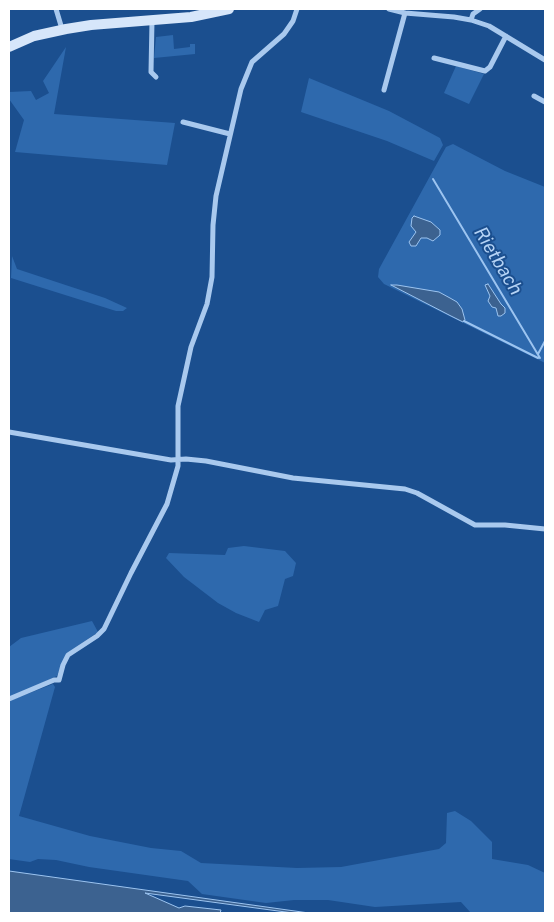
<!DOCTYPE html>
<style>
body{margin:0}
#map{position:relative;width:554px;height:922px;overflow:hidden;background:#1b4f8f;font-family:"Public Sans",sans-serif}
canvas{display:block}
.frame{position:absolute;inset:0;border:10px solid #fff;pointer-events:none}
</style>
<div id="map">
<canvas width="554" height="922"></canvas>
<div class="frame"></div>
</div>
<script>
const context = document.querySelector('canvas').getContext('2d');
context.lineJoin = 'round';
function paint(path, color) { context.fillStyle = color; context.fill(path, 'evenodd'); }
const poly = rows => new Path2D(rows.map(r => 'M' + r).join(''));
function stroke(path, color, width, dash) { context.strokeStyle = color; context.lineWidth = width; context.lineCap = dash ? 'butt' : 'round'; context.setLineDash(dash || []); context.stroke(path); }
function drawText(font, color, halo, rows, align = 'center') {
  context.font = font + ' "Public Sans",sans-serif'; context.lineWidth = 4; context.setLineDash([]); context.textBaseline = 'middle'; context.strokeStyle = halo; context.fillStyle = color; for (const [text, x, y, turn = 0] of rows) {
    context.save(); context.translate(x, y); context.rotate((+turn || 0) * Math.PI / 180); context.textAlign = isNaN(turn) ? turn : align; if (halo) context.strokeText(text, 0, 0); context.fillText(text, 0, 0); context.restore();
  }
}
paint(poly([
 [173,35,174,49,190,47,190,44,195,44,195,54,154,58,156,37],
 [66,47,54,114,175,123,167,165,15,152,24,120,9,99,9,92,31,91,36,100,49,93,43,81],
 [456,66,484,74,469,104,444,93],
 [309,78,389,111,440,138,443,145,434,161,387,141,301,112],
 [453,144,505,171,545,187,545,363,384,284,378,277,379,269,446,147],
 [12,256,17,269,105,298,127,308,123,311,116,311,11,278],
 [244,546,285,551,296,563,293,576,285,579,278,606,265,610,259,622,236,613,218,603,184,577,166,558,169,553,225,555,228,548],
 [92,621,98,632,66,654,57,676,9,698,9,647,21,638],
 [53,684,55,687,19,816,90,836,151,848,181,851,201,863,297,868,341,867,439,849,446,843,447,813,455,811,471,821,492,842,492,859,528,865,545,873,545,913,471,913,461,902,375,907,328,900,294,900,266,903,202,894,188,881,89,867,56,860,38,859,30,862,9,859,9,701]
]), '#2e69ad');
const water = poly([
 [414,216,431,222,440,230,440,235,433,241,427,238,421,238,416,246,411,246,409,242,416,232,411,226,412,218,414,216],
 [488,284,501,304,505,308,505,313,501,316,498,316,496,308,492,307,488,301,490,296,485,285,488,284],
 [391,285,397,285,439,292,450,298,457,302,462,309,465,320,463,322,449,315,391,285],
 [9,871,195,897,309,913,293,913,145,893,179,908,185,906,221,910,220,913,222,913,9,913,9,871]
]);
paint(water, '#3c6290');
stroke(water, '#9cc4f0', 1);
stroke(poly([
 [433,179,540,358],
 [464,321,538,358],
 [538,354,545,341]
]), '#9cc4f0', 2);
stroke(poly([
 [56,9,62,29],
 [389,9,405,13,454,17,471,20,489,26,545,60],
 [471,20,473,14,480,9],
 [152,21,151,72,156,77],
 [434,58,485,71,490,67,506,36],
 [384,90,405,13],
 [534,96,545,102],
 [183,122,230,134],
 [9,432,171,460,186,459,206,461,293,478,405,489,417,493,475,525,505,525,545,529],
 [9,699,54,680,59,680,63,665,68,655,97,636,104,629,131,573,167,504,178,466,178,406,191,347,207,304,212,277,213,225,216,196,241,89,252,62,284,34,293,21,297,9]
]), '#a9c9ee', 5);
stroke(poly([
 [9,47,34,36,66,29,91,25,191,17,229,9]
]), '#d6e6fa', 10);
drawText('italic 19px', '#b5d3f5', '#1b4f8f', [
 ["Rietbach",498,261,59]
]);
</script>
